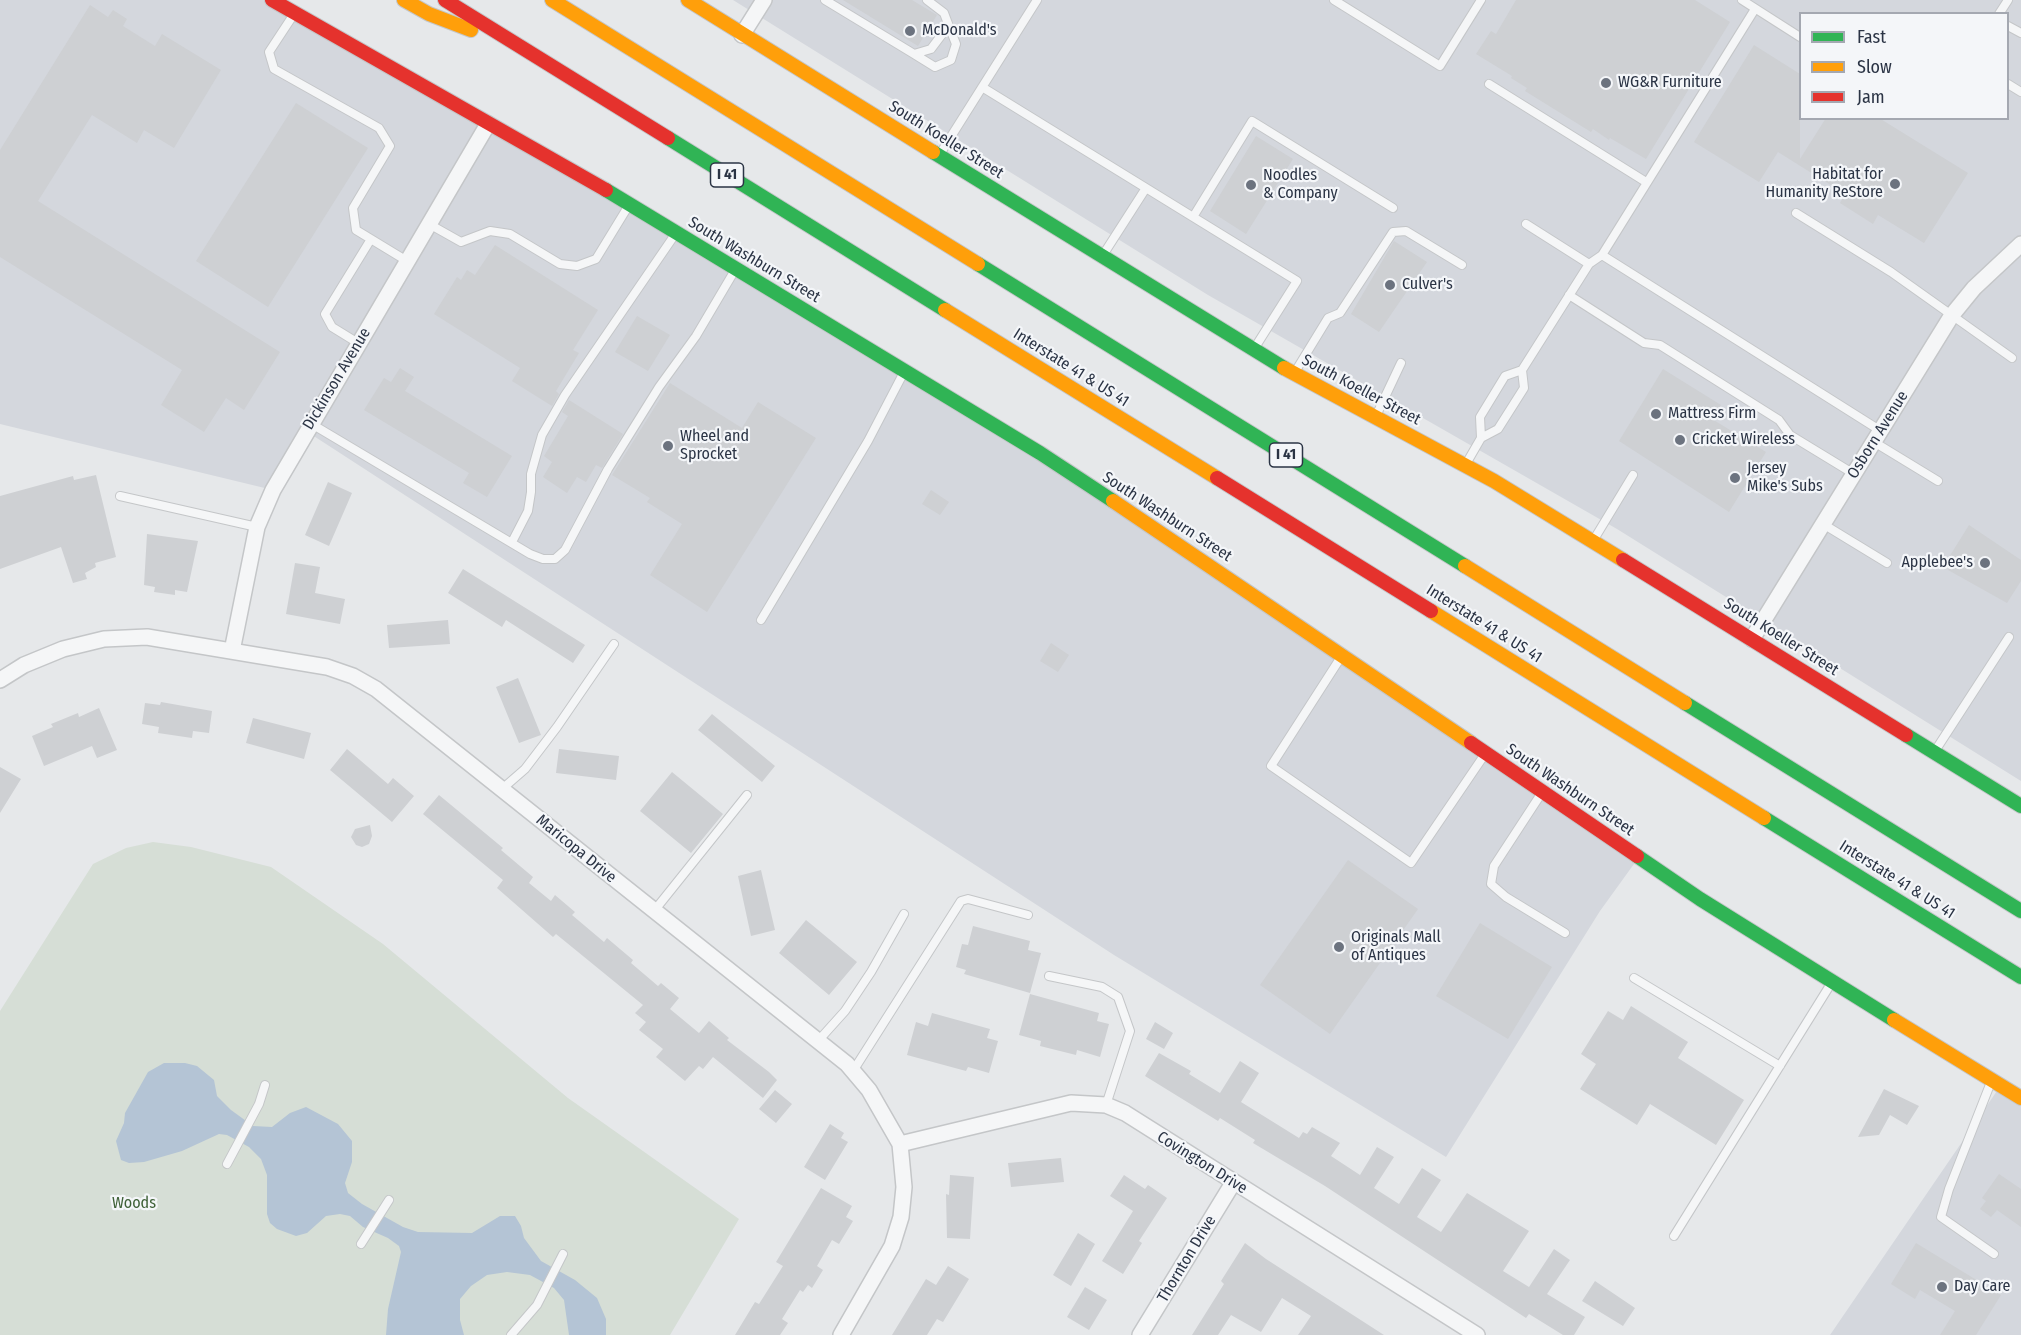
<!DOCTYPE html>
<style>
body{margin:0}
#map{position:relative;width:2021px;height:1335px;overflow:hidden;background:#e6e8ea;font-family:"Fira Sans Condensed",sans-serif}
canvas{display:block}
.legend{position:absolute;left:1799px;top:12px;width:210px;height:108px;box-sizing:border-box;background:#f4f6f9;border:2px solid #a4a8b1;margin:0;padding:8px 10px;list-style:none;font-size:18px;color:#2b3445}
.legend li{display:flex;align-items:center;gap:12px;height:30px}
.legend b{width:30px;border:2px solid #a4a8b1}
</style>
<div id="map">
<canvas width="2021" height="1335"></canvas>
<ul class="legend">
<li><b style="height:8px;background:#30b455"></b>Fast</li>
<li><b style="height:8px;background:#ff9f0a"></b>Slow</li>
<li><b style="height:8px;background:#e5322d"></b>Jam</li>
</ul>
</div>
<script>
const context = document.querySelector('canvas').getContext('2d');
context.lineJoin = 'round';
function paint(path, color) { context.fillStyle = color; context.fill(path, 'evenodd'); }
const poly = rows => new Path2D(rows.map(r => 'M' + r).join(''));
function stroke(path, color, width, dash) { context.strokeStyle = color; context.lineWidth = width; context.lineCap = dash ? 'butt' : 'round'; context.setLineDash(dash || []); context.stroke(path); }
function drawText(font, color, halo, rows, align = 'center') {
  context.font = font + ' "Fira Sans Condensed",sans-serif'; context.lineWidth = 4.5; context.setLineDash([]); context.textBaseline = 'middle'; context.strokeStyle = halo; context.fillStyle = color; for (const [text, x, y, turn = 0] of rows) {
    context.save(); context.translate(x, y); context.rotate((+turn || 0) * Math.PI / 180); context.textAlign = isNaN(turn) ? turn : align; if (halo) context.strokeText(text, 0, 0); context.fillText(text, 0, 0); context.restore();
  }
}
paint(poly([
 [0,0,272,0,1040,453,1639,857,1600,911,1446,1157,1114,955,306,431,273,490,0,424],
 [733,0,2021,0,2021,781,1617,529,1208,295],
 [1800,14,2008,14,2008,118,1800,118],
 [2001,1085,2021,1098,2021,1335,1830,1335]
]), '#d4d7dd');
paint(poly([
 [153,842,191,847,271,867,383,944,568,1098,739,1219,670,1335,0,1335,0,1011,93,864,126,848]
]), '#d6ded6');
paint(poly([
 [164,1063,185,1063,197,1066,214,1080,217,1096,231,1110,253,1126,272,1127,290,1113,306,1107,338,1124,352,1141,352,1162,345,1183,348,1193,362,1204,403,1227,418,1232,472,1233,500,1216,515,1216,521,1226,524,1238,541,1261,575,1280,597,1298,606,1319,606,1335,569,1335,564,1300,554,1288,530,1275,507,1272,487,1275,471,1286,460,1299,460,1320,464,1335,386,1335,388,1309,401,1252,399,1246,388,1238,363,1227,350,1216,340,1214,326,1216,307,1233,296,1236,277,1229,270,1223,267,1214,267,1175,261,1159,249,1147,227,1135,219,1134,182,1151,144,1162,129,1163,121,1160,116,1141,124,1123,125,1113,148,1072]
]), '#b4c4d5');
paint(poly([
 [843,0,912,0,937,15,918,46],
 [1516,0,1695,0,1730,22,1646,159,1610,138,1609,140,1593,129,1591,132,1525,91,1527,88,1511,78,1512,76,1476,54,1491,31,1496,34],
 [90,5,108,17,113,10,127,19,123,26,155,46,162,34,221,70,174,148,144,130,137,143,92,115,38,201,280,352,244,410,226,398,204,432,161,405,182,370,0,257,0,150],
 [1754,45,1800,74,1800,159,1826,118,1879,118,1968,173,1924,243,1878,215,1873,224,1840,203,1845,194,1778,152,1759,182,1694,142],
 [296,103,368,148,268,307,196,261],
 [1256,136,1293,159,1246,234,1210,211],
 [1394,241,1427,262,1379,332,1351,314],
 [495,245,598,310,573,350,579,353,556,391,559,394,552,406,512,381,520,368,434,314,457,277,461,280,467,270,475,275],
 [637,316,670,335,648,371,615,352],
 [400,368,414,377,405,391,512,456,487,497,463,483,469,473,364,410,384,378,391,382],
 [1663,369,1721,405,1712,419,1766,452,1729,512,1619,441],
 [670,383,742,428,758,402,816,438,707,612,650,575,682,524,647,502,650,498,612,475],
 [569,400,623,434,602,468,596,465,586,482,577,477,567,493,543,477,552,462,544,456,568,416,562,412],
 [96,475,116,557,95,563,96,567,85,573,87,579,73,583,61,547,0,569,0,496,73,476,74,480],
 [328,482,352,493,329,546,305,535],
 [931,490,949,502,940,515,922,504],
 [1969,525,2021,560,2021,581,2007,603,1948,570,1951,565,1946,562],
 [147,534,198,541,187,592,175,590,175,595,154,592,155,587,144,585],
 [295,563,320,567,315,593,345,599,340,624,286,614],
 [463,569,585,645,573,663,506,620,502,627,448,593],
 [448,620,450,644,389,648,387,625],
 [1051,643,1069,655,1058,672,1040,661],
 [518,678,541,735,519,743,496,687],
 [161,702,212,711,209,733,193,731,192,738,158,733,159,727,142,724,145,703,160,705],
 [99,708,117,750,97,758,92,746,44,766,32,736,53,727,51,724,78,713,79,717],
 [712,714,775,766,762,782,698,730],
 [253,718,311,733,304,759,246,743],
 [347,749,388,784,393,778,414,796,392,822,330,770],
 [559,749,619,756,616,780,556,773],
 [0,767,21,779,0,813],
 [672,772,723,814,691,853,640,811],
 [439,795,503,848,501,850,533,877,529,883,551,901,555,895,575,912,572,915,604,942,607,938,633,960,631,963,658,986,661,983,679,998,670,1009,699,1033,709,1021,729,1038,727,1040,769,1072,777,1080,763,1098,713,1057,703,1069,699,1066,685,1081,656,1057,663,1049,639,1030,646,1022,635,1013,643,1005,556,934,553,937,497,888,503,880,423,814],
 [370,825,372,836,369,844,362,847,356,845,351,837,355,829],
 [1348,860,1418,909,1330,1034,1260,985],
 [761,870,775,930,751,936,738,876],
 [806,920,857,962,829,995,779,953],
 [1480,923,1552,967,1508,1039,1436,996],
 [973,926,1030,941,1028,950,1041,953,1030,993,964,974,966,970,956,967,962,944,968,945],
 [1030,994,1099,1013,1097,1021,1109,1024,1100,1057,1077,1050,1076,1055,1040,1046,1041,1041,1019,1035],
 [1631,1006,1688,1042,1678,1058,1744,1100,1716,1145,1650,1104,1637,1125,1580,1089,1596,1064,1581,1054,1608,1011,1623,1020],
 [932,1013,990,1029,987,1038,998,1041,989,1073,968,1067,966,1071,907,1055,916,1022,928,1026],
 [1155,1022,1173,1033,1164,1049,1146,1039],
 [1159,1053,1191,1071,1189,1074,1220,1093,1240,1061,1259,1073,1241,1102,1299,1138,1303,1132,1307,1134,1312,1127,1340,1143,1331,1156,1360,1175,1377,1147,1394,1157,1374,1188,1399,1204,1422,1168,1441,1180,1417,1217,1441,1232,1467,1193,1529,1231,1503,1271,1529,1287,1554,1249,1570,1260,1547,1294,1585,1317,1574,1335,1563,1335,1529,1314,1526,1318,1325,1186,1253,1143,1255,1140,1220,1118,1218,1121,1145,1076],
 [1884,1089,1919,1106,1907,1125,1890,1115,1879,1135,1858,1137],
 [775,1090,792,1104,776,1123,759,1109],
 [830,1124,844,1133,841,1138,848,1142,825,1180,804,1167],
 [1061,1158,1064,1182,1011,1187,1008,1163],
 [1999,1174,2021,1189,2021,1227,1997,1210,1991,1217,1980,1209,1986,1201,1982,1198],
 [950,1175,974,1177,970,1239,947,1238,946,1194,949,1195],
 [1124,1175,1145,1189,1148,1185,1167,1198,1139,1241,1142,1243,1123,1274,1102,1261,1133,1211,1110,1196],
 [821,1188,852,1206,846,1217,853,1221,839,1244,832,1240,817,1266,823,1270,812,1288,808,1285,803,1292,800,1290,782,1319,788,1323,780,1335,735,1335,755,1302,759,1304,783,1266,776,1262],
 [1078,1233,1095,1244,1071,1286,1053,1275],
 [1245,1243,1266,1259,1384,1335,1298,1335,1311,1316,1282,1298,1261,1332,1231,1315,1218,1335,1192,1335,1224,1284,1221,1281],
 [1916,1243,2001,1295,1976,1335,1940,1335,1955,1311,1920,1290,1915,1299,1891,1284],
 [948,1266,969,1279,943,1322,937,1319,927,1335,892,1335,926,1279,936,1285],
 [1595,1281,1635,1308,1623,1326,1582,1301],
 [1085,1287,1107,1300,1089,1330,1067,1317]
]), '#ced0d3');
const lane = poly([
 [825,0,914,54,931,49,946,29,947,21,944,13,927,0],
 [1334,0,1440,66,1481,0],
 [1742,0,1800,37],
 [294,14,269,52,274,69,379,128,390,146,353,208,356,230,407,261],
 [1999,14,2008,0],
 [2008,26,2021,33],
 [914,54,935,67,951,60,956,44,947,21],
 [1489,84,1646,182],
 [2008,84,2021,92],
 [982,87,1297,281,1254,349],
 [940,154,1037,0],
 [1796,213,1891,272,2012,358],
 [1193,217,1252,121,1393,208],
 [429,224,461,242,490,231,510,234,560,264,577,266,596,259,629,205],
 [1526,224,1589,264],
 [1103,255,1146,188],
 [1602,255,1881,431],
 [1569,295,1644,343,1660,345,1779,420,1790,435,1854,474],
 [358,343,332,327,325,314,371,239],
 [1522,370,1589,264,1602,255,1755,9],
 [1295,372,1328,318,1340,313,1393,232,1406,231,1462,265],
 [1376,416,1401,363],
 [310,423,530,554,543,559,555,559,565,550,608,469,659,387,696,336,735,270],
 [1874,442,1938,481],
 [1466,464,1481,438,1498,429,1524,388,1522,370,1505,376,1480,417,1481,438],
 [120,496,257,527],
 [1823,524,1887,563],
 [1593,541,1633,475],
 [512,542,528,511,531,492,531,474,542,435,565,395,676,233],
 [761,620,868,441,904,372],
 [1341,657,1271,766,1411,863,1485,754],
 [1935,751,2009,637],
 [502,789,525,769,557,727,614,644],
 [1541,794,1494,866,1491,884,1506,897,1565,933],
 [654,911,747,795],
 [1049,976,1102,987,1118,997,1130,1031,1106,1105],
 [1634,978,1780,1066],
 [818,1041,845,1011,871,972,904,914],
 [853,1071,961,901,968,899,1028,915],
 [1991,1082,1949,1189,1941,1217,1994,1254],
 [227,1164,259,1104,265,1085],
 [1674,1236,1832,982],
 [361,1244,389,1200],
 [511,1335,537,1305,563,1254]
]);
const street = poly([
 [742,35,764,0],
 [1752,639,1952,315,1974,288,2021,244],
 [232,651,257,527,273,490,488,124],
 [0,680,24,665,63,649,104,639,147,637,327,667,353,676,376,689,847,1064,869,1090,900,1144,904,1187,901,1217,892,1246,841,1335],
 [900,1144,1071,1103,1106,1105,1125,1113,1477,1335],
 [1140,1335,1233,1183]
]);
const fast = poly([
 [668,138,945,310],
 [933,152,1284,368],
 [606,190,1040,453,1113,501],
 [978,264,1465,566],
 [1685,703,2021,911],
 [1906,735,2021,806],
 [1764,818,2021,977],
 [1637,856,1700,899,1894,1020]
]);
const slow = poly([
 [404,0,429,14,471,30],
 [552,0,978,264],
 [688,0,933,152],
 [945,310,1217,478],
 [1284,368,1494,481,1623,560],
 [1113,501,1471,743],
 [1465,566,1685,703],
 [1431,611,1764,818],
 [1894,1020,2021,1098]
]);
const jam = poly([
 [272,0,606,190],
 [445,0,668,138],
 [1217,478,1431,611],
 [1623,560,1906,735],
 [1471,743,1637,856]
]);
stroke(lane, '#c4c6c8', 10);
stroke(street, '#c4c6c8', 18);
stroke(fast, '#c4c6c8', 16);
stroke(slow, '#c4c6c8', 16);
stroke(jam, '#c4c6c8', 16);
stroke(lane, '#f5f6f7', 8);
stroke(street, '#f5f6f7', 15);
stroke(fast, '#30b455', 14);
stroke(slow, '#ff9f0a', 14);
stroke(jam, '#e5322d', 14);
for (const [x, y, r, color] of [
 [910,31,6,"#6c737f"],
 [1606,83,6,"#6c737f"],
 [1895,184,6,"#6c737f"],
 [1251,185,6,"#6c737f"],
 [1390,285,6,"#6c737f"],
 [1656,414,6,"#6c737f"],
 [1680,440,6,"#6c737f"],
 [668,446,6,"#6c737f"],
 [1735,478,6,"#6c737f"],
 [1985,563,6,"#6c737f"],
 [1339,947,6,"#6c737f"],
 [1942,1287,6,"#6c737f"]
]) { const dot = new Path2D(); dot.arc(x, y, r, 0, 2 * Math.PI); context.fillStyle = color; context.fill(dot); stroke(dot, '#f4f6f9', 2); }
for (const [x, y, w] of [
 [727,175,33],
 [1286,455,33]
]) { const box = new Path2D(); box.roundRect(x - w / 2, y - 12, w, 24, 4.5); context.fillStyle = '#f4f6f9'; context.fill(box); stroke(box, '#2b3445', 1.5); }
drawText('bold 15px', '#2b3445', null, [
 ["I 41",727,175],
 ["I 41",1286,455]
]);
drawText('16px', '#2b3445', '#f4f6f9', [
 ["McDonald's",922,31],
 ["WG&R Furniture",1618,83],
 ["Habitat for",1883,175,"right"],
 ["Humanity ReStore",1883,193,"right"],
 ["Noodles",1263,176],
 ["& Company",1263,194],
 ["Culver's",1402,285],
 ["Mattress Firm",1668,414],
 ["Wheel and",680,437],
 ["Sprocket",680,455],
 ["Cricket Wireless",1692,440],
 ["Jersey",1747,469],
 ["Mike's Subs",1747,487],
 ["Applebee's",1973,563,"right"],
 ["Originals Mall",1351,938],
 ["of Antiques",1351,956],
 ["Day Care",1954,1287]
], 'left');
drawText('16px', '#2b3445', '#f4f6f9', [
 ["South Koeller Street",946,140,32],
 ["South Washburn Street",754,260,31],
 ["Interstate 41 & US 41",1071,368,32],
 ["Dickinson Avenue",337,379,-59],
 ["South Koeller Street",1361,390,28],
 ["Osborn Avenue",1878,435,-58],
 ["South Washburn Street",1167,517,33],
 ["Interstate 41 & US 41",1484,624,32],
 ["South Koeller Street",1781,637,32],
 ["South Washburn Street",1570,790,34],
 ["Maricopa Drive",576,849,39],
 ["Interstate 41 & US 41",1897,880,32],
 ["Covington Drive",1202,1163,32],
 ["Thornton Drive",1187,1259,-59]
]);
drawText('16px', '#3f6138', '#f4f6f9', [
 ["Woods",134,1204]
]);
</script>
